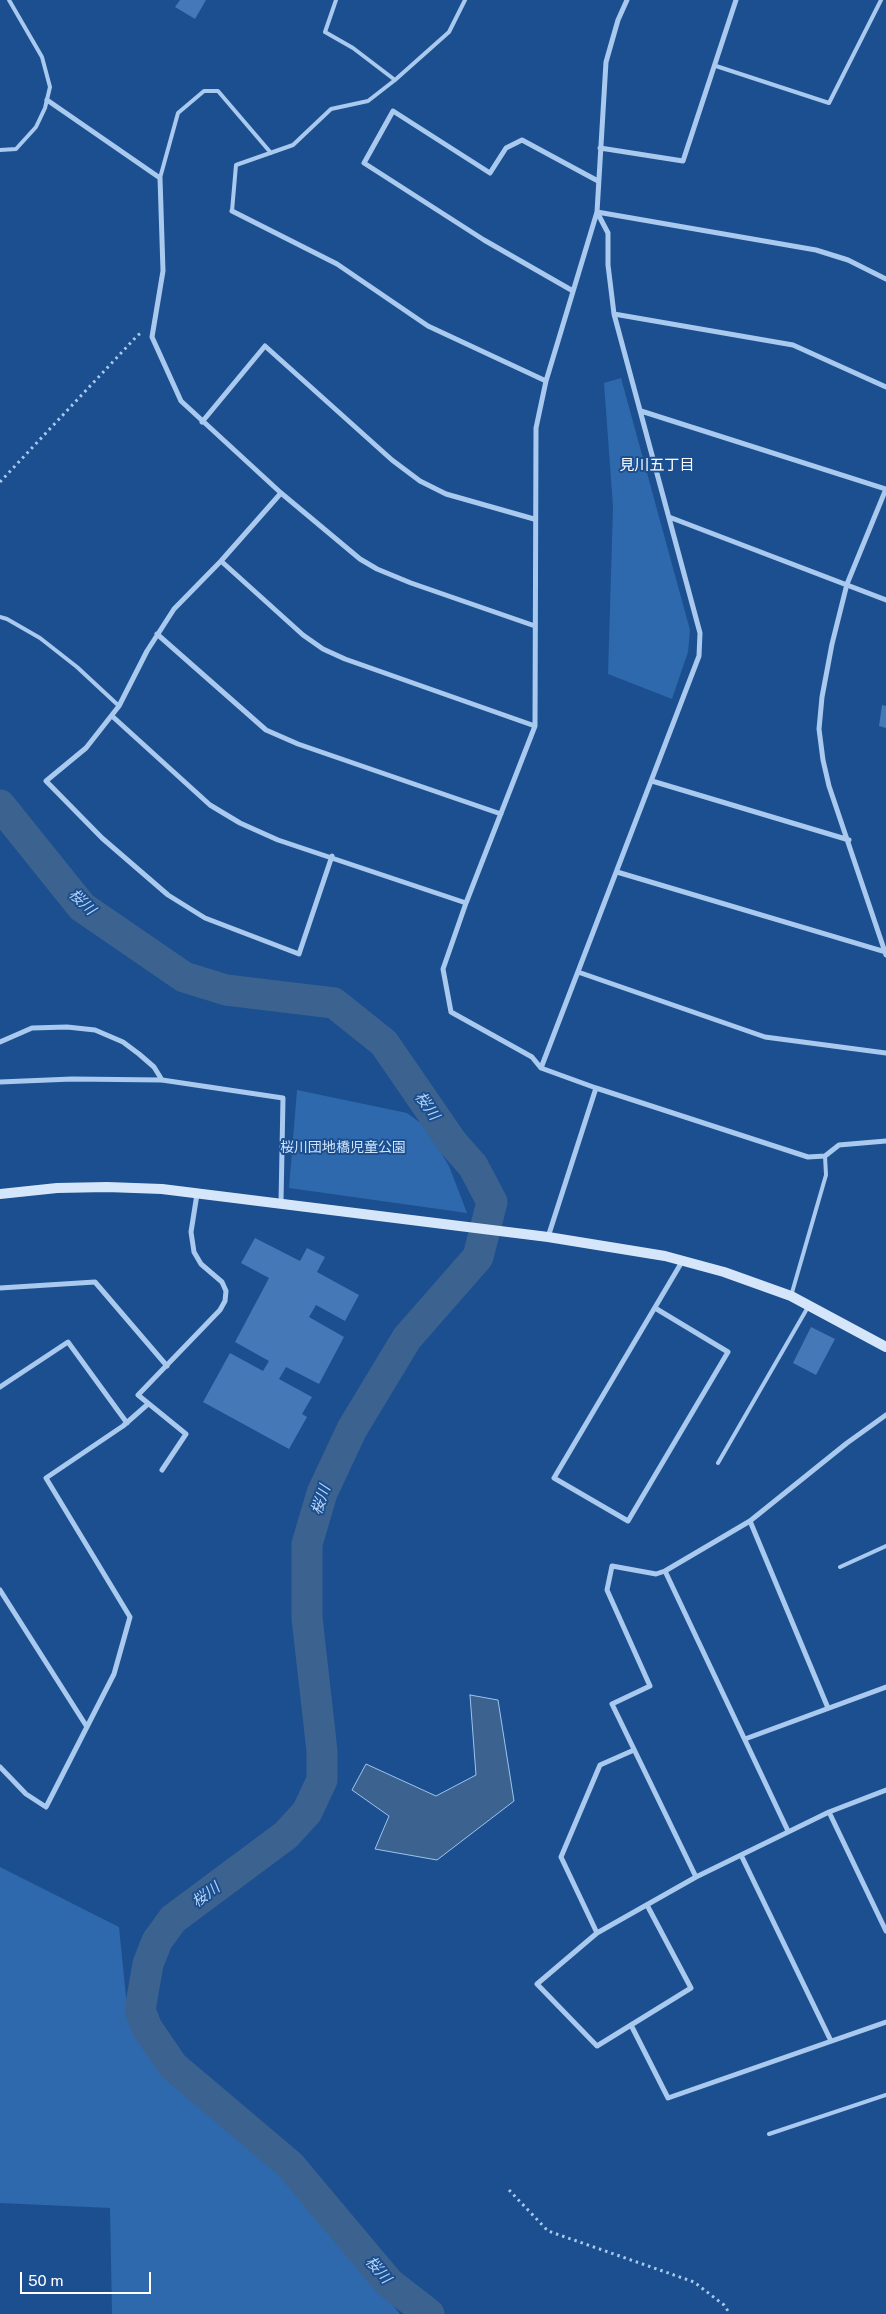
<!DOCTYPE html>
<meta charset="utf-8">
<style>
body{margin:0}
#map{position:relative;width:886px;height:2314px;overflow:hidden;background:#1b4f8f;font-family:"Public Sans",sans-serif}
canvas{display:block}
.scale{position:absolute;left:20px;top:2272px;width:131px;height:22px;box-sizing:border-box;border:2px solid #fff;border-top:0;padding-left:6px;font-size:15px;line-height:18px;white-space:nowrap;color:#fff;-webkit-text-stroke:4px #1b4f8f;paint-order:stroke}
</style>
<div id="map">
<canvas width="886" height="2314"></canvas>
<div class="scale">50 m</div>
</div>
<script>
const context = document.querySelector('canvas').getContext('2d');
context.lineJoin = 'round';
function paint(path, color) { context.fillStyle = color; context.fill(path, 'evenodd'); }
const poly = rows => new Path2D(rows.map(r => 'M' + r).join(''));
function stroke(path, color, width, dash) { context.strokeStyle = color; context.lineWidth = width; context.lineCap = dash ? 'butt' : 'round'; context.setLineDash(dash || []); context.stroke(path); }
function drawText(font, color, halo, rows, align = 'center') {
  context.font = font + ' "Public Sans","Noto Sans JP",sans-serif'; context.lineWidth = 4; context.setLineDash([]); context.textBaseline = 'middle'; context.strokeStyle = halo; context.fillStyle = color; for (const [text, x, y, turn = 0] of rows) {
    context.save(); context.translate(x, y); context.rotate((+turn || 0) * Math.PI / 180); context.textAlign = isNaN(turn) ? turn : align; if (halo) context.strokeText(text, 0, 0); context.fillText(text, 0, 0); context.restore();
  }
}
paint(poly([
 [621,378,690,630,688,652,672,699,608,674,613,507,604,383],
 [297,1090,407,1113,426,1127,449,1166,467,1213,289,1188],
 [0,1867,119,1927,127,2007,167,2071,285,2175,400,2314,112,2314,110,2208,0,2203]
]), '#2e69ad');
const water = poly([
 [470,1695,498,1700,514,1801,437,1860,375,1849,389,1816,352,1790,366,1764,436,1796,476,1775,470,1695]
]);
paint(water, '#3c6290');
stroke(water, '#9cc4f0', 1);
stroke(poly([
 [0,805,82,907,184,977,226,990,334,1003,384,1043,452,1142,473,1166,492,1202,478,1257,407,1338,352,1429,322,1493,307,1544,307,1618,322,1751,322,1780,307,1812,286,1835,173,1919,157,1941,148,1964,140,2010,147,2028,173,2066,290,2165,389,2283,429,2314]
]), '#3c6290', 31);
paint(poly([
 [180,0,206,0,195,19,175,7],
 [882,705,886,706,886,728,879,726],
 [255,1238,300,1261,307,1248,325,1257,317,1272,359,1295,345,1321,316,1305,309,1317,344,1337,319,1384,286,1367,279,1379,312,1397,302,1414,307,1417,289,1449,203,1402,230,1353,263,1371,269,1361,235,1342,269,1278,241,1263],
 [811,1327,835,1339,816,1375,793,1363]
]), '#4478b7');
stroke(poly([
 [0,482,138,335,143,332],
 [509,2190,548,2231,694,2282,724,2305,730,2314]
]), '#a9c9ee', 3, [2.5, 4]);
stroke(poly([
 [336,0,325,32,353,48,395,80],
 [716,66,829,103,881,0],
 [0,150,16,149,36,127,45,108,50,87,42,57,9,0],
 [160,178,178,113,204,91,218,91,271,153],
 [232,211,236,165,293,145,331,109,368,101,395,80,449,32,465,0],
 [0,617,7,619,40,638,77,667,119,706],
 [791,1296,826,1175,825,1156],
 [718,1463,808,1307],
 [840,1567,886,1546],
 [769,2134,886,2095]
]), '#a9c9ee', 4);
stroke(poly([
 [627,0,618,20,606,62,597,212,546,381,536,428,535,726,466,903,443,969,451,1012,532,1057,541,1068,596,1088,808,1157,825,1156,839,1145,886,1141],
 [47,100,160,178,163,271,152,337,181,401,281,493,360,559,377,569,411,583,535,626],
 [600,148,683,161,736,0],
 [232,211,337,264,428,326,546,381],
 [597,212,816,250,848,260,886,279],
 [573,291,484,240,364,163,393,111,490,173,506,148,522,140,598,181],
 [614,314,793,345,886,387],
 [641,411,886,489],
 [202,422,265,346,392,460,420,481,446,494,534,519],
 [886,489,847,584,832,644,822,697,819,729,823,760,829,786,886,955],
 [281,493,221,561,174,609,147,651,119,706,86,748,46,781,102,838,168,895,205,918,299,954,332,856],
 [669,517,886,600],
 [221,561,303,635,323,649,345,659,535,726],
 [157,634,266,730,298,744,501,814],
 [112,716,210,805,240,823,278,840,466,903],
 [652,781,849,840],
 [617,872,886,952],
 [578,972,765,1037,886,1053],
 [0,1042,32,1028,67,1027,95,1030,123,1042,139,1054,154,1067,162,1080],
 [541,1068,699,656,700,633,614,314,608,265,608,233,597,212],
 [0,1082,72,1079,162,1080,283,1098,281,1202],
 [548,1237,596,1088],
 [0,1288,95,1282,167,1366],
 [655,1308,728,1352,628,1521,554,1478,683,1260],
 [0,1387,68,1342,127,1423],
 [162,1470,186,1434,138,1395,220,1310,225,1301,226,1291,222,1282,201,1264,194,1252,191,1232,197,1194],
 [750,1521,828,1708],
 [665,1571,788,1831],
 [0,1590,87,1727],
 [745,1739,886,1687],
 [0,1767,26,1794,46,1807,114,1674,130,1617,46,1478,123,1426,148,1404],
 [829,1812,886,1931],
 [741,1855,831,2041],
 [696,1877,612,1704,650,1686,607,1590,612,1566,656,1574,665,1571,750,1521,847,1443,886,1415],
 [647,1905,691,1988,597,2046,537,1984,597,1933,696,1877,829,1812,886,1790],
 [597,1933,561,1857,600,1765,634,1750],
 [631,2025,668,2098,886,2022]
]), '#a9c9ee', 5);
stroke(poly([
 [0,1194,57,1188,107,1187,162,1189,548,1237,665,1256,724,1272,791,1296,886,1347]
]), '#d6e6fa', 10);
drawText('14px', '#cfe3fa', '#1b4f8f', [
 ["桜川団地橋児童公園",343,1148]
]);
drawText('15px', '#fff', '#1b4f8f', [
 ["見川五丁目",657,465]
]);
drawText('italic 15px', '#b5d3f5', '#1b4f8f', [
 ["桜川",82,902,44],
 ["桜川",427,1106,55],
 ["桜川",321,1500,-71],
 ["桜川",206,1895,-37],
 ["桜川",378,2270,49]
]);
</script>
